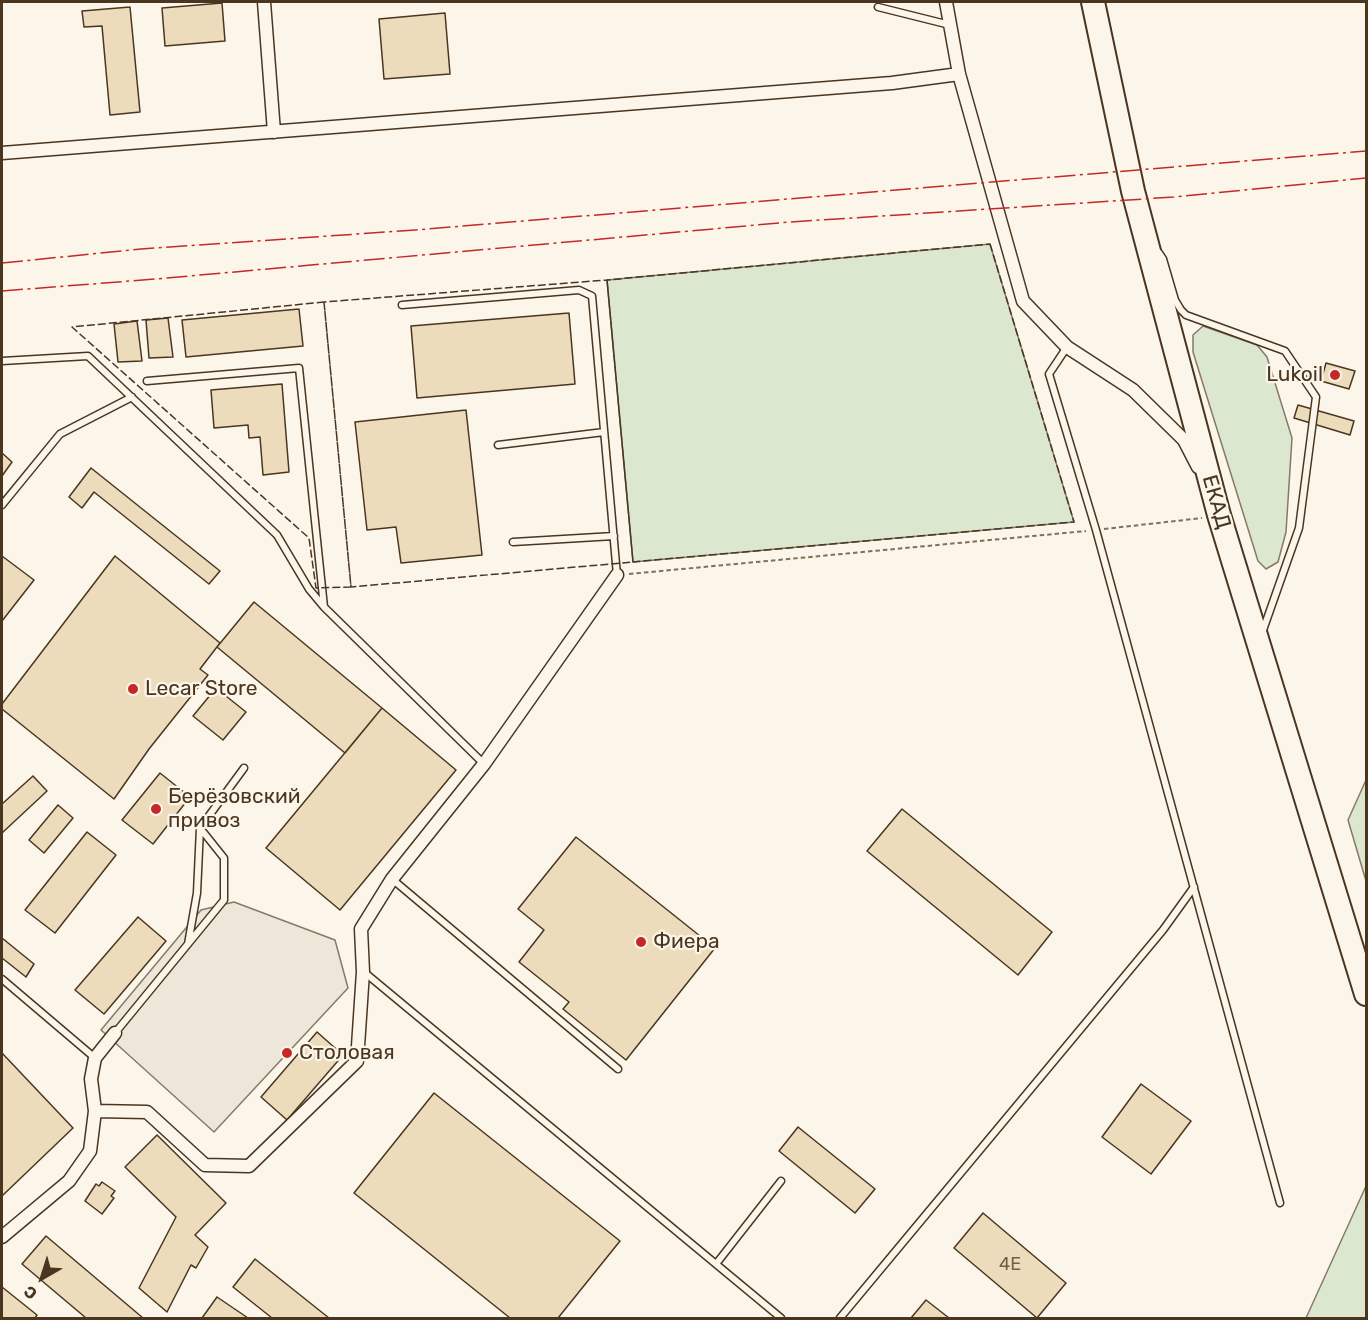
<!DOCTYPE html>
<meta charset="utf-8">
<style>
body{margin:0}
#map{position:relative;width:1368px;height:1320px;overflow:hidden;background:#fbf6e9;font-family:Rubik,sans-serif}
canvas{display:block}
.frame{position:absolute;inset:0;border:3px solid #4a3520;pointer-events:none}
.north{position:absolute;left:12px;top:1248px;width:60px;height:60px;-webkit-text-stroke:4px #fbf6e9;paint-order:stroke;rotate:219deg;font-size:16px;font-weight:700;line-height:24px;text-align:center;color:#4a3520}
.north::after{content:'';display:block;margin:auto;width:21px;height:27px;background:#4a3520;clip-path:polygon(50% 0,100% 100%,50% 72%,0 100%)}
</style>
<div id="map">
<canvas width="1368" height="1320"></canvas>
<div class="frame"></div>
<div class="north">С</div>
</div>
<script>
const context = document.querySelector('canvas').getContext('2d');
context.lineJoin = 'round';
function paint(path, color) { context.fillStyle = color; context.fill(path, 'evenodd'); }
const poly = rows => new Path2D(rows.map(r => 'M' + r).join(''));
function stroke(path, color, width, dash) { context.strokeStyle = color; context.lineWidth = width; context.lineCap = dash ? 'butt' : 'round'; context.setLineDash(dash || []); context.stroke(path); }
function drawText(font, color, halo, rows, align = 'center') {
  context.font = font + ' Rubik,sans-serif'; context.lineWidth = 4.5; context.setLineDash([]); context.textBaseline = 'middle'; context.strokeStyle = halo; context.fillStyle = color; for (const [text, x, y, turn = 0] of rows) {
    context.save(); context.translate(x, y); context.rotate((+turn || 0) * Math.PI / 180); context.textAlign = isNaN(turn) ? turn : align; if (halo) context.strokeText(text, 0, 0); context.fillText(text, 0, 0); context.restore();
  }
}
const green = poly([
 [990,244,1074,522,633,562,607,280,990,244],
 [1203,326,1257,345,1267,357,1292,438,1286,532,1278,562,1266,569,1258,561,1193,352,1193,335,1203,326],
 [1366,780,1366,881,1348,820,1366,780],
 [1366,1186,1366,1318,1306,1318,1366,1186]
]);
paint(green, '#dce7d0');
stroke(green, '#887966', 1.5);
const parking = poly([
 [234,902,335,940,348,988,214,1132,101,1030,201,910,234,902]
]);
paint(parking, '#ede7d9');
stroke(parking, '#887966', 1.5);
const building = poly([
 [222,3,225,41,165,46,162,8,222,3],
 [130,7,140,112,110,115,102,26,84,27,82,11,130,7],
 [445,13,450,74,384,79,379,19,445,13],
 [299,309,303,346,186,357,182,320,299,309],
 [569,313,575,384,417,398,411,326,569,313],
 [168,318,173,357,149,358,146,320,168,318],
 [137,321,142,361,118,362,114,324,137,321],
 [1326,363,1355,371,1349,389,1321,381,1326,363],
 [282,384,289,472,263,475,260,437,249,438,248,425,214,428,211,390,282,384],
 [1298,405,1354,421,1350,435,1294,418,1298,405],
 [466,410,482,555,401,563,396,527,367,530,355,422,466,410],
 [2,453,12,462,2,476,2,453],
 [91,468,220,571,209,584,94,492,82,508,69,497,91,468],
 [2,556,34,580,2,621,2,556],
 [115,556,220,643,200,669,208,675,149,749,114,799,2,709,2,704,115,556],
 [254,602,382,708,345,753,217,647,254,602],
 [216,688,246,712,223,740,193,716,216,688],
 [382,708,456,770,340,910,266,848,382,708],
 [160,773,190,797,153,844,122,820,160,773],
 [33,776,47,791,2,833,2,804,33,776],
 [58,805,73,818,44,853,29,840,58,805],
 [902,809,1052,932,1018,975,867,851,902,809],
 [87,832,116,855,55,933,25,910,87,832],
 [576,837,715,948,626,1060,563,1009,569,1002,519,962,544,930,518,909,576,837],
 [138,917,166,941,104,1014,75,990,138,917],
 [2,938,34,964,26,977,2,958,2,938],
 [317,1032,343,1055,287,1120,261,1097,317,1032],
 [2,1053,73,1128,2,1196,2,1053],
 [1141,1084,1191,1121,1151,1174,1102,1137,1141,1084],
 [434,1093,620,1241,558,1318,510,1318,354,1193,434,1093],
 [798,1127,875,1189,855,1213,779,1151,798,1127],
 [157,1135,226,1203,195,1235,208,1247,196,1268,191,1265,167,1312,139,1288,176,1217,125,1167,157,1135],
 [102,1182,115,1191,111,1196,114,1198,102,1214,85,1201,96,1184,99,1186,102,1182],
 [983,1213,1066,1283,1037,1318,954,1248,983,1213],
 [46,1236,143,1318,86,1318,22,1264,46,1236],
 [255,1259,329,1318,272,1318,233,1287,255,1259],
 [2,1287,37,1315,35,1318,2,1318,2,1287],
 [217,1297,248,1318,202,1318,217,1297],
 [926,1300,949,1318,911,1318,926,1300]
]);
paint(building, '#ecdcbc');
stroke(building, '#4a3520', 1.5);
const lane = poly([
 [878,7,950,25],
 [1159,253,1163,259,1175,300,1181,310,1186,315,1285,351,1316,397,1299,528,1262,633],
 [402,305,579,290,592,296,617,575],
 [1067,347,1049,374,1096,530,1280,1203],
 [2,361,88,356,277,535,309,589,324,607],
 [147,381,299,368,324,607,484,764],
 [498,445,604,432],
 [2,505,60,434,132,397],
 [513,542,614,536],
 [392,879,618,1069],
 [188,944,197,893,200,828,244,768],
 [364,972,781,1318],
 [2,979,95,1058],
 [115,1033,224,900,224,858,200,828],
 [716,1264,781,1181],
 [840,1318,1163,930,1194,887]
]);
const street = poly([
 [264,2,274,132],
 [946,2,959,74,1023,301,1067,347,1133,390,1184,440,1198,467],
 [2,153,892,83,959,74],
 [95,1111,147,1112,205,1165,249,1166,357,1061,363,972,361,929,392,879,484,764,617,575],
 [2,1237,69,1181,90,1151,95,1111,91,1079,95,1058,115,1033]
]);
const highway = poly([
 [1093,2,1133,191,1219,515,1366,994]
]);
stroke(lane, '#4a3520', 9);
stroke(street, '#4a3520', 15);
stroke(highway, '#4a3520', 26);
stroke(poly([
 [1104,529,1202,518],
 [629,574,1086,531]
]), '#7f6f5c', 2, [4.5, 3]);
stroke(lane, '#fbf6e9', 6);
stroke(street, '#fbf6e9', 12);
stroke(highway, '#fbf6e9', 22);
stroke(poly([
 [990,244,1074,522,633,562,607,280,990,244],
 [607,280,633,562,351,587,324,302,607,280],
 [324,302,351,587,316,588,309,538,72,327,324,302]
]), '#4a3520', 1.5, [8, 3]);
stroke(poly([
 [2,263,141,249,415,230,1366,151],
 [2,291,156,279,790,222,1174,197,1366,178]
]), '#c62828', 1.5, [21, 4.5, 3, 4.5]);
for (const [x, y, r, color] of [
 [1335,375,6,"#c62828"],
 [133,689,6,"#c62828"],
 [156,809,6,"#c62828"],
 [641,942,6,"#c62828"],
 [287,1053,6,"#c62828"]
]) { const dot = new Path2D(); dot.arc(x, y, r, 0, 2 * Math.PI); context.fillStyle = color; context.fill(dot); stroke(dot, '#fbf6e9', 2); }
drawText('18px', '#725f47', null, [
 ["4Е",1010,1265]
]);
drawText('21px', '#4a3520', '#fbf6e9', [
 ["Lukoil",1323,375,"right"],
 ["Lecar Store",145,689],
 ["Берёзовский",168,797],
 ["привоз",168,821],
 ["Фиера",653,942],
 ["Столовая",299,1053]
], 'left');
drawText('21px', '#4a3520', '#fbf6e9', [
 ["ЕКАД",1216,502,74]
]);
</script>
